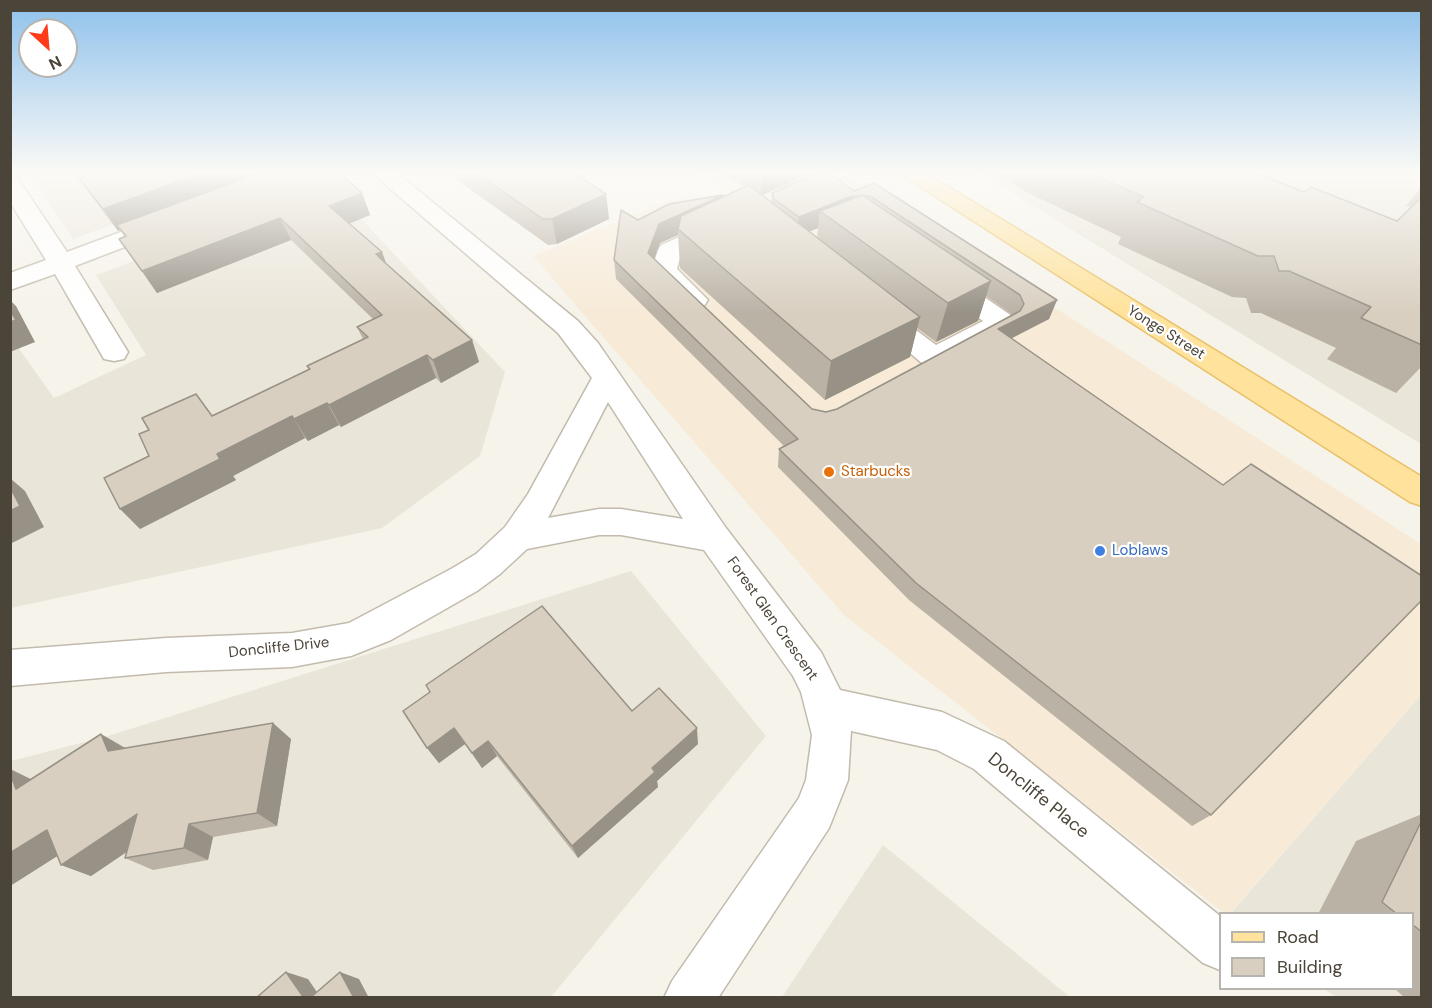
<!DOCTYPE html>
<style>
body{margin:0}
#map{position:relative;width:1432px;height:1008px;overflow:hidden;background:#f6f3eb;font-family:"DM Sans",sans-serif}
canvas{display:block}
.frame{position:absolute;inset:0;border:12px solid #4b4438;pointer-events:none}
.legend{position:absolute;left:1219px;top:912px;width:195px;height:78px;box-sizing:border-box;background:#fff;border:2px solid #b7b4af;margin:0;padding:8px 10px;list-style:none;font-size:18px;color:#4b4438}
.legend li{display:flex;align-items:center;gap:12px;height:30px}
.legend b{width:30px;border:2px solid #b7b4af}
.north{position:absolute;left:18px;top:18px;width:60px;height:60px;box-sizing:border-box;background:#fff;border:2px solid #b7b4af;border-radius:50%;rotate:154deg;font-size:16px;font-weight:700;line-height:24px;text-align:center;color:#4b4438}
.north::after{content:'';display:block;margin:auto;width:21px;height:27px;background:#ff3b19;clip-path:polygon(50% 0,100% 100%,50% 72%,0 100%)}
</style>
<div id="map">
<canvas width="1432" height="1008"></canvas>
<div class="frame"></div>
<ul class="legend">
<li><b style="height:8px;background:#ffe29b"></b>Road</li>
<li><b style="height:16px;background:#d8cfc0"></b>Building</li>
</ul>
<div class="north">N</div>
</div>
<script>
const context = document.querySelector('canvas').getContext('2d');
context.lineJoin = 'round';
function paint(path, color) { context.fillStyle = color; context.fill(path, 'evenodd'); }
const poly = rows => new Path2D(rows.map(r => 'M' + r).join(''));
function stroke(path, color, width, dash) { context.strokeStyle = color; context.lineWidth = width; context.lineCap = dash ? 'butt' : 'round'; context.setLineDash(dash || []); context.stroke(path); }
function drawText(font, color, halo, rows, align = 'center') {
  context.font = font + ' "DM Sans",sans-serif'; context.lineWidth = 4.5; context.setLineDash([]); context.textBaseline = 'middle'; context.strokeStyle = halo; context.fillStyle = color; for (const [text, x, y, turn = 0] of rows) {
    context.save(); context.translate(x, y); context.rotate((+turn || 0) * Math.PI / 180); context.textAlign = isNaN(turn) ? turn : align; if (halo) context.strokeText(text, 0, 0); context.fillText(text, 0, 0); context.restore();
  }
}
paint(poly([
 [29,173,257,173,73,239],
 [979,173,1421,173,1421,444,1364,409],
 [332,188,505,372,480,456,382,528,11,608,10,336,54,398,146,355,96,275],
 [631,571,766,736,551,997,11,998,11,761,108,736],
 [1421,695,1421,997,1336,997,1324,989,1412,988,1412,914,1230,914],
 [883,845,1070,997,782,997]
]), '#eae5d9');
paint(poly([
 [701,173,846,173,1421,544,1421,695,1230,913,1224,913,844,615,533,256,667,201,734,194]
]), '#f7ead7');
const minor = poly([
 [372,173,397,173,578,321,598,343,726,528,821,652,840,690,942,712,1004,741,1220,916,1220,970,1203,963,974,769,937,750,851,731,848,780,829,828,718,998,664,998,672,981,799,798,806,780,812,735,801,692,793,676,704,550,621,535,599,535,527,549,500,574,477,591,391,640,351,656,292,667,166,672,10,686,10,650,166,638,292,633,349,623,451,569,476,554,505,527,528,494,592,378,558,333,372,173],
 [608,402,683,519,621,509,599,509,548,518,608,402],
 [816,173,846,173,843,178,798,198,782,198,779,193,782,188,816,173],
 [10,177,18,179,67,252,153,220,169,220,173,225,169,230,75,266,128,352,124,359,114,361,104,359,55,274,10,290,10,273,46,260,10,202,10,177],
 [720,219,728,221,732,226,728,231,681,254,677,269,708,300,704,306,695,308,686,306,651,271,658,250,661,245,720,219],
 [946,275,955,277,1012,316,1015,322,1012,328,934,367,924,365,866,315,870,309,879,306,888,309,936,345,983,321,937,289,933,283,937,277,946,275]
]);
const major = poly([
 [899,173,926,173,1422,477,1422,506,1410,502,899,173]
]);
stroke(minor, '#c2bbad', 3);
stroke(major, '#e8c168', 3);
paint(minor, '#fff');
paint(major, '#ffe29b');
paint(poly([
 [74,173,340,173,362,193,370,215,349,223,382,252,386,264,472,340,479,362,441,383,436,378,341,427,339,425,308,441,305,438,233,476,236,480,140,529,149,456,212,416,309,370,307,366,363,339,357,327,373,319,291,240,157,293,119,239,125,237,120,230,118,231],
 [449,173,591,173,581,178,606,194,609,219,557,244,548,245,460,182],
 [722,173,805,173,804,176,762,195,771,203,772,193,854,191,874,183,1057,300,1049,319,1011,338,1211,815,1192,826,909,600,778,467,779,449,784,446,616,279,614,260,638,220,723,195,723,197,745,187],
 [818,228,817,238,809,232],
 [678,235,680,268,825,400,910,357,917,328,936,342,978,321,986,296,1013,315,837,409,826,412,812,409,654,259,660,243],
 [994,173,1256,173,1304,192,1397,221,1411,207,1406,206,1422,186,1422,366,1396,393,1327,359,1336,348,1261,313,1251,313,1246,298,1232,297,1118,244,1121,237,1028,193],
 [632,711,698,744,657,781,658,787,578,858,497,756,482,768,465,744,439,763,427,748],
 [291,739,277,826,213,837,208,860,153,870,125,858,127,852,91,876,61,865,57,856,10,886,10,769,31,779,125,748],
 [1422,814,1422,998,1405,998,1394,988,1413,988,1413,914,1318,914,1356,841]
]), '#bab2a5');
paint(poly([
 [202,173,273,173,117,225,120,230,118,231,103,209],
 [558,173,591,173,560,187],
 [762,173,805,173,804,176,761,196],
 [362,193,370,215,339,228,329,206],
 [606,194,609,219,557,244,552,219],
 [723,195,723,214,678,229,678,235,660,243,649,273,648,253,659,224],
 [852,196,849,215,820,211,818,228,797,236,799,217],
 [280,218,291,240,157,293,142,271],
 [382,252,390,274,376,254],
 [991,281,978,321,936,342,948,303],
 [10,300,16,306,35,342,10,352],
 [1057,300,1049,319,991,349,998,329],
 [920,317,910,357,825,400,831,361],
 [472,340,479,362,441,383,433,360],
 [427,355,436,378,341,427,329,405],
 [327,403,339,425,308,441,294,419],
 [292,416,305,438,233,476,236,480,140,529,120,509,217,454],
 [10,478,25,491,44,527,10,544],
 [273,723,291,739,277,826,257,813],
 [454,728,465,744,439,763,427,748],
 [697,728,698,744,657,781,658,787,578,858,572,846,652,768],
 [101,734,127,749,108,751],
 [488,741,497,756,482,768,472,753],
 [10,769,32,780,16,789,10,781],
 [137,814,163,827,91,876,61,865],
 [189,824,213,837,208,860,184,848],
 [47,830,78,843,10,886,10,853],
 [286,972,308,979,321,998,304,998],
 [340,972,359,979,369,998,354,998]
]), '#979186');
const building = poly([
 [75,173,202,173,103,209,75,173],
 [259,173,340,173,362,193,329,206,382,252,376,254,382,260,472,340,433,360,427,355,329,405,327,403,294,419,292,416,217,454,220,459,120,509,104,478,149,456,139,434,149,430,142,418,196,394,212,416,310,369,307,366,368,337,357,327,382,315,280,218,142,271,119,239,126,236,117,225,259,173],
 [476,173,574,173,606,194,552,219,543,219,476,173],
 [819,173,829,173,854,191,874,183,1057,300,998,329,1223,485,1251,464,1422,576,1422,600,1211,815,916,583,779,449,798,439,614,260,621,210,638,220,669,204,723,195,659,224,648,253,812,409,826,412,837,409,1020,311,1024,304,1020,295,870,196,864,196,862,195,858,196,852,196,799,217,774,199,772,193,819,173],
 [1089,173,1256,173,1304,192,1311,187,1397,221,1422,197,1422,345,1361,318,1371,307,1289,271,1279,271,1274,256,1258,256,1137,202,1144,197,1089,173],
 [749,185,920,317,831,361,678,229,681,216,749,185],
 [862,195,991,281,948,303,820,211,862,195],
 [10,310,16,320,10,322,10,310],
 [10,487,20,506,10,511,10,487],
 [542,606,632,711,659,688,697,728,652,768,655,772,572,846,488,741,472,753,454,728,427,748,403,711,430,692,426,685,542,606],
 [273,723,257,813,189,824,184,848,125,858,137,814,61,865,47,830,10,853,11,776,16,789,101,734,108,751,273,723],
 [1422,820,1422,932,1413,925,1413,914,1397,914,1382,902,1422,820],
 [286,972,304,998,256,998,286,972],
 [340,972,354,998,310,998,340,972]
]);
paint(building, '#d8cfc0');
stroke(building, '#979186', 1.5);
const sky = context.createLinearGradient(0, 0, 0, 314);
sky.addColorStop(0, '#8ec1ec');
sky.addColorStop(0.55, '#fbfaf6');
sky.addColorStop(1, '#fbfaf600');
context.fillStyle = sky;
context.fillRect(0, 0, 1432, 314);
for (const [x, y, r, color] of [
 [829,472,6,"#e8710a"],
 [1100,551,6,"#3f7fe0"]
]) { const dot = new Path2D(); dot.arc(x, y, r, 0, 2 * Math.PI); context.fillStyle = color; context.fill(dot); stroke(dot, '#fff', 2); }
drawText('15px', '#4b4438', '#fff', [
 ["Yonge Street",1166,333,32],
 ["Forest Glen Crescent",772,619,55],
 ["Doncliffe Drive",279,648,-6]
]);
drawText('15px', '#c56008', '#fff', [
 ["Starbucks",841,472]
], 'left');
drawText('15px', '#366cbe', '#fff', [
 ["Loblaws",1112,551]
], 'left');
drawText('18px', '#4b4438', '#fff', [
 ["Doncliffe Place",1038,796,39]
]);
</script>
